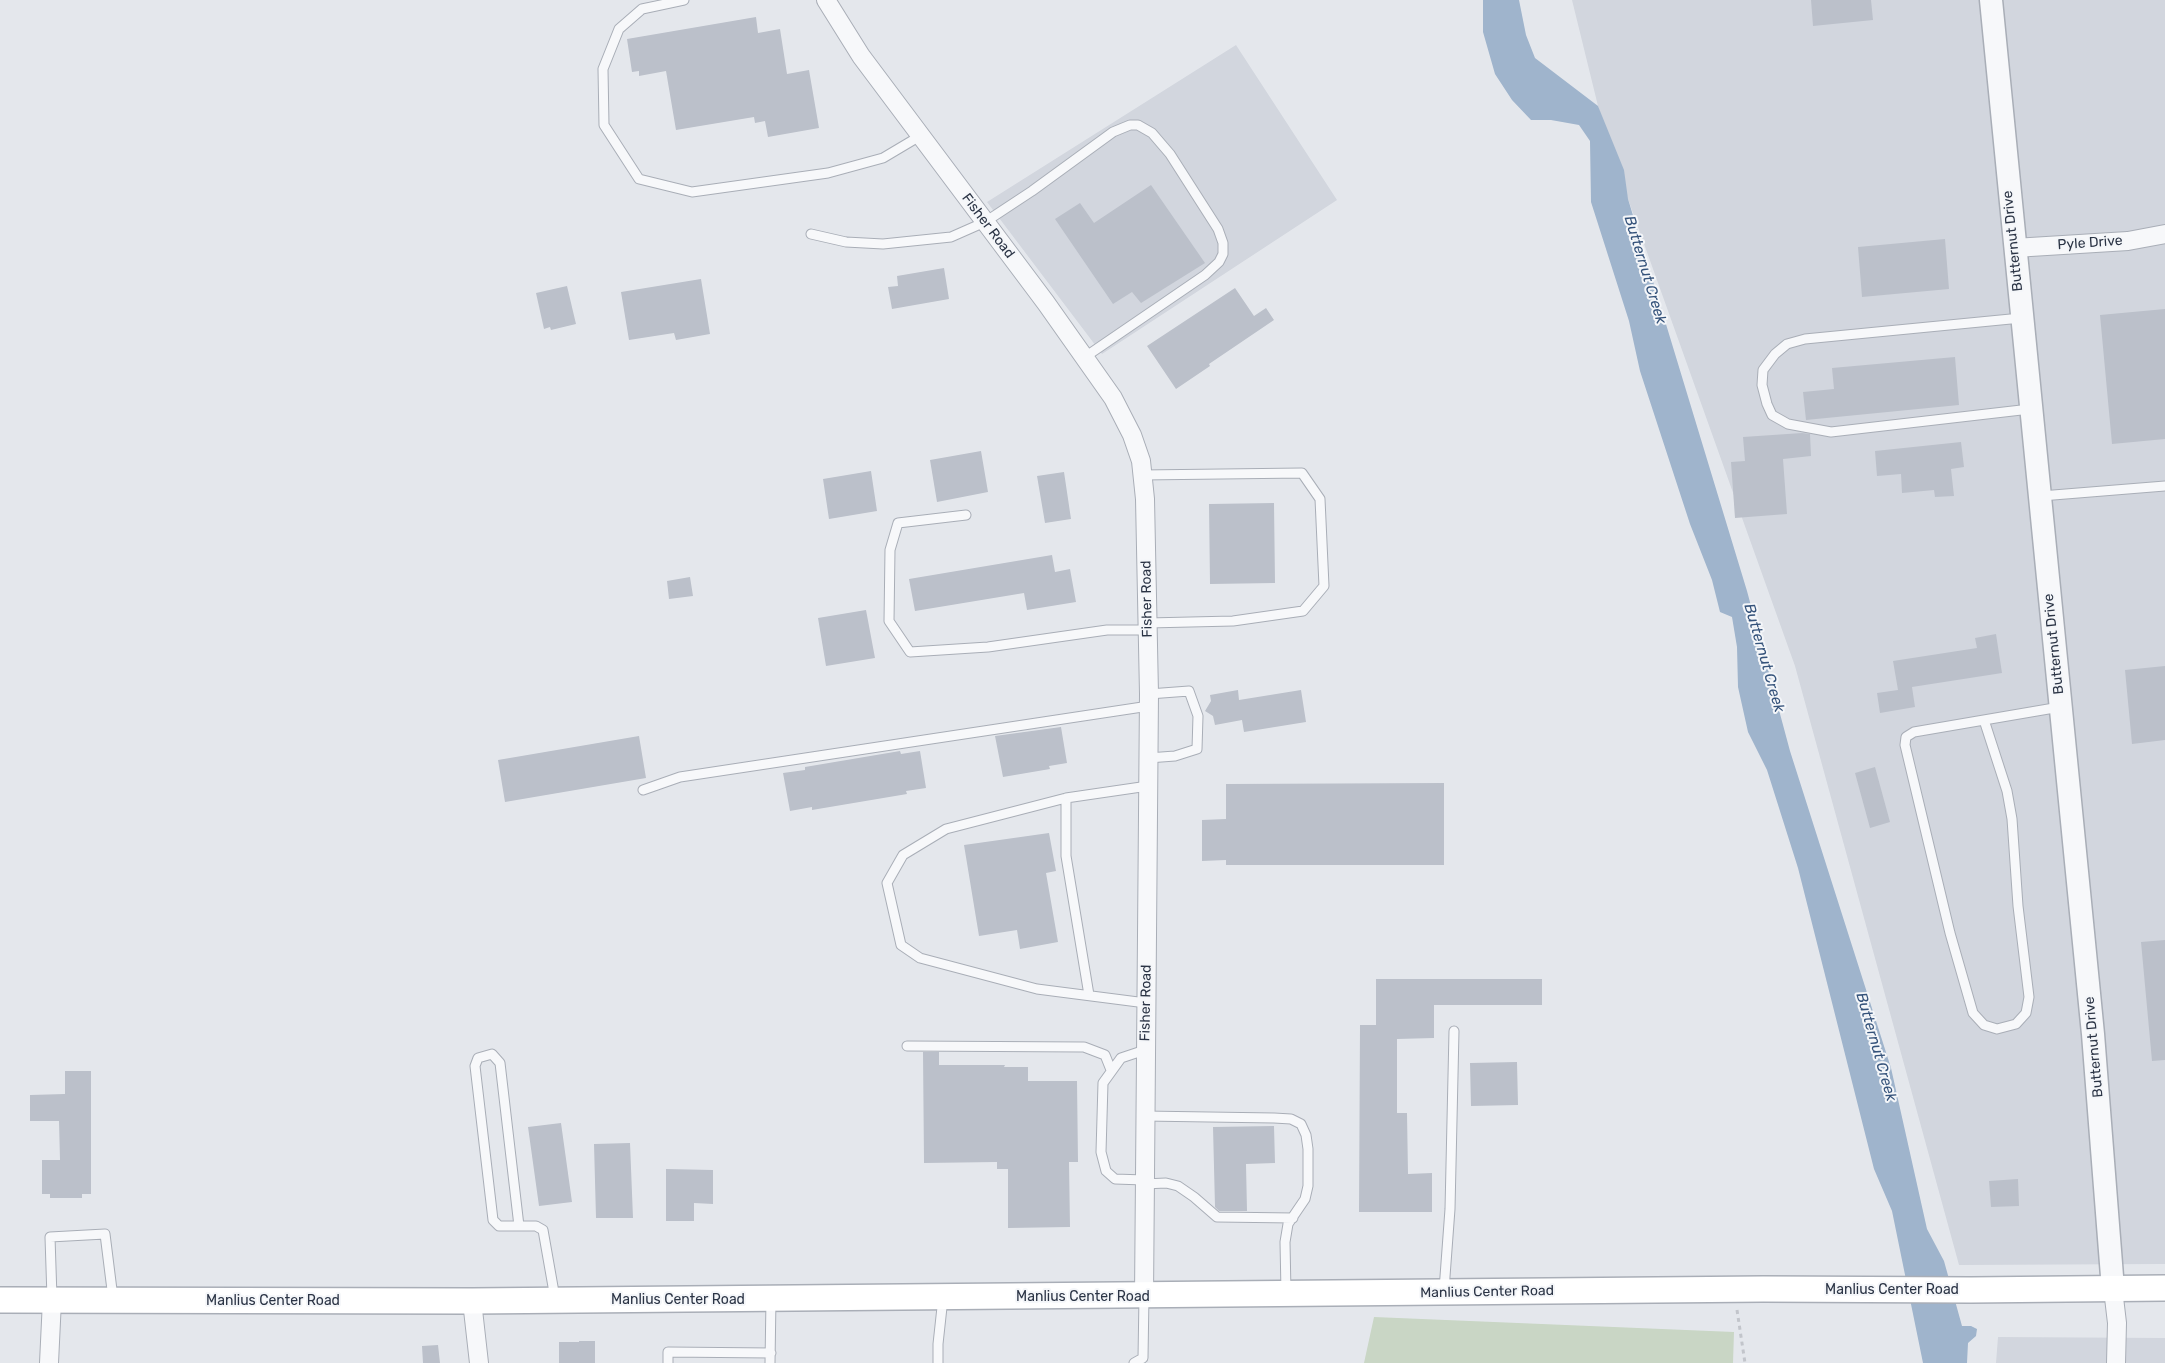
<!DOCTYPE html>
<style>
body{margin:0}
canvas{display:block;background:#e4e7ec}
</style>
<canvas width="2165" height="1363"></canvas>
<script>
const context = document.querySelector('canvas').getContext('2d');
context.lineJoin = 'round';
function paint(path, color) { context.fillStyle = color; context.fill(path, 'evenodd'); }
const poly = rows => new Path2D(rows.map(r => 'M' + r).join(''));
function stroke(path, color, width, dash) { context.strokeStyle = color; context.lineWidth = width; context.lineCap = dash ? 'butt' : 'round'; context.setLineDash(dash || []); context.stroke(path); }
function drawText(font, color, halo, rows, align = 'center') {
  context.font = font + ' Rubik,sans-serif'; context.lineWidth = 4; context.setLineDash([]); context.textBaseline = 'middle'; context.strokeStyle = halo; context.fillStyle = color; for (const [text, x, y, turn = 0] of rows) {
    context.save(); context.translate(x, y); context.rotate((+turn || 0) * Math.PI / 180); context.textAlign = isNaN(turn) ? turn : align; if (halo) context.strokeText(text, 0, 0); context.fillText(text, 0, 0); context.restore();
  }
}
paint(poly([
 [1572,0,2165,0,2165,1264,1959,1265,1795,666,1628,199,1598,106],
 [1236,45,1337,200,1102,354,987,202],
 [1998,1337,2165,1338,2165,1363,1996,1363]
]), '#d2d6de');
paint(poly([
 [1374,1317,1734,1332,1733,1363,1364,1363]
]), '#c9d6c5');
paint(poly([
 [1483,0,1519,0,1526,35,1535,58,1598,106,1624,170,1628,199,1747,591,1790,751,1891,1068,1927,1229,1944,1261,1962,1326,1971,1326,1977,1329,1976,1336,1968,1343,1967,1363,1923,1363,1892,1211,1874,1169,1798,868,1767,770,1748,732,1738,687,1737,647,1732,617,1720,612,1712,580,1690,524,1640,371,1629,321,1591,202,1590,141,1579,125,1551,120,1531,120,1512,100,1495,74,1483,32]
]), '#9fb4cc');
paint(poly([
 [1811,0,1871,0,1873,20,1813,26],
 [756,17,758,33,780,29,787,74,809,70,819,128,768,137,765,121,755,123,754,117,676,130,666,71,639,76,639,71,632,72,627,39],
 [1151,185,1205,263,1141,303,1132,292,1113,304,1055,219,1080,203,1094,223],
 [1945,239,1949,289,1862,297,1858,247],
 [944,268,949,299,892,309,888,287,898,286,897,276],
 [701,279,710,334,676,340,674,333,629,340,621,292],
 [567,286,576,324,551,330,550,327,544,329,536,293],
 [1235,288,1254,316,1266,308,1274,320,1209,364,1210,366,1176,389,1147,346],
 [2165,309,2165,439,2112,444,2100,315],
 [1955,357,1959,405,1806,420,1803,392,1834,389,1832,368],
 [1802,433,1810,434,1811,456,1783,459,1787,514,1735,518,1731,462,1745,461,1743,437],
 [1961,442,1964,467,1951,469,1954,496,1935,497,1934,490,1902,493,1901,474,1877,476,1875,451],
 [981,451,988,492,937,502,930,460],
 [871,471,877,511,829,519,823,479],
 [1064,472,1071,519,1045,523,1037,476],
 [1274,503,1275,583,1210,584,1209,504],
 [1052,555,1055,572,1070,569,1076,602,1027,610,1024,593,915,611,909,579],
 [690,577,693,596,669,599,667,581],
 [866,610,875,658,826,666,818,618],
 [1996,634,2002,673,1912,687,1915,707,1880,713,1877,693,1898,690,1893,661,1977,648,1975,638],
 [2165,666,2165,740,2132,744,2125,670],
 [1238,690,1239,700,1301,690,1306,722,1244,732,1242,720,1215,725,1213,716,1205,711,1211,701,1210,695],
 [1061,727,1067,763,1049,766,1050,769,1003,777,995,736],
 [639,736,646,778,505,802,498,760],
 [900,751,901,754,920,751,926,788,906,791,907,794,812,810,812,807,790,811,783,773,805,770,805,767],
 [1875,767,1890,822,1870,828,1855,773],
 [1444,783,1444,865,1226,865,1226,860,1202,861,1202,820,1226,819,1226,784],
 [1049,833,1056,871,1046,873,1058,942,1020,949,1017,930,979,936,964,845],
 [2165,940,2165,1060,2152,1061,2141,942],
 [1376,979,1542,979,1542,1005,1434,1005,1434,1038,1397,1039,1397,1113,1407,1113,1408,1174,1432,1173,1432,1212,1359,1212,1360,1025,1376,1025],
 [923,1052,939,1052,939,1065,1005,1065,1004,1067,1028,1067,1028,1081,1077,1081,1078,1162,1069,1162,1070,1227,1008,1228,1008,1169,997,1169,997,1162,924,1163],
 [1517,1062,1518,1105,1471,1106,1470,1063],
 [65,1071,91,1071,91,1194,82,1194,82,1198,50,1198,50,1194,42,1194,42,1160,60,1160,59,1121,30,1121,30,1095,65,1094],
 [561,1123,572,1202,539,1206,528,1127],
 [1274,1126,1275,1163,1246,1164,1247,1211,1219,1211,1215,1207,1213,1127],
 [630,1143,633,1218,596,1218,594,1144],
 [666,1169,713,1170,713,1204,694,1203,694,1221,666,1221],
 [2018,1179,2019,1206,1991,1207,1989,1181],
 [579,1341,595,1341,595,1363,559,1363,559,1342,579,1342],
 [438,1345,440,1363,423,1363,422,1346]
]), '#bbc0ca');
const service = poly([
 [684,0,642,9,619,29,603,69,604,125,639,179,692,192,828,173,883,158,920,136],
 [811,234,846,242,883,244,951,237,985,222,1032,191,1113,132,1130,125,1138,125,1152,133,1170,154,1218,229,1223,243,1223,254,1219,262,1205,275,1085,357],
 [2021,318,1805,339,1787,344,1775,354,1763,370,1762,385,1767,404,1772,415,1788,424,1831,432,2030,409],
 [1142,475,1302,473,1320,499,1324,586,1303,611,1233,621,1148,623],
 [2041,496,2165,486],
 [966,515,898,523,890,550,889,621,910,652,988,647,1107,630,1148,630],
 [1984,720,2007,791,2012,819,2018,906,2029,997,2026,1013,2016,1024,1997,1029,1984,1025,1973,1013,1950,933,1905,745,1906,737,1914,732,1984,720,2060,707],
 [1148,758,1175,756,1197,749,1198,716,1189,691,1149,694],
 [643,790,680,777,1149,706],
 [1066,798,1066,856,1089,995],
 [1146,1003,1037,989,920,958,901,945,887,883,903,855,946,829,1066,798,1148,786],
 [907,1046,1084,1047,1105,1055,1111,1070],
 [1144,1116,1274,1118,1291,1119,1301,1124,1306,1135,1308,1149,1308,1186,1305,1199,1288,1224,1285,1242,1286,1292],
 [1144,1180,1115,1179,1106,1171,1101,1152,1103,1083,1121,1058,1145,1050],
 [1144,1184,1166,1183,1178,1186,1194,1197,1217,1217,1293,1218],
 [519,1226,500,1063,492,1054,478,1058,475,1066,493,1220,499,1226,536,1226,543,1230,555,1298],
 [1444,1290,1450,1209,1454,1031],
 [52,1298,50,1237,105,1234,113,1298],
 [668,1363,668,1352,771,1353],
 [770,1363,771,1299],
 [938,1363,938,1344,943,1298],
 [1134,1363,1143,1358,1144,1296]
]);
const minor = poly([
 [826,0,861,56,1046,303,1113,398,1132,435,1141,461,1145,499,1149,694,1144,1296],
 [2014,248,2128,241,2165,234],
 [2113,1289,2117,1323,2116,1363],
 [472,1301,479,1363],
 [49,1363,52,1300]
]);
const tertiary = poly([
 [1991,0,2093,1034,2113,1289]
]);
const secondary = poly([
 [0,1300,472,1301,1763,1289,1971,1290,2165,1288]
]);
stroke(service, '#a9aeb7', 11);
stroke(minor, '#a9aeb7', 20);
stroke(tertiary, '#a9aeb7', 25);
stroke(secondary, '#a9aeb7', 28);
stroke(poly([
 [1737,1310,1745,1363]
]), '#c2c5cb', 3, [4, 4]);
stroke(service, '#f7f8fa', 9);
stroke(minor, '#f7f8fa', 18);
stroke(tertiary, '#f7f8fa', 22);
stroke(secondary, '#fff', 25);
drawText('14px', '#2b3445', '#f4f6f9', [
 ["Fisher Road",988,226,53],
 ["Butternut Drive",2013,241,-96],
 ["Pyle Drive",2090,243,-4],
 ["Fisher Road",1147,599,-91],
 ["Butternut Drive",2054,644,-96],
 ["Fisher Road",1146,1003,-89],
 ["Butternut Drive",2094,1047,-95],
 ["Manlius Center Road",1892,1290],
 ["Manlius Center Road",1487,1292,-1],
 ["Manlius Center Road",1083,1297],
 ["Manlius Center Road",678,1300],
 ["Manlius Center Road",273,1301]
]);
drawText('italic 15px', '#34527a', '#f4f6f9', [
 ["Butternut Creek",1645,270,73],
 ["Butternut Creek",1764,658,74],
 ["Butternut Creek",1876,1047,74]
]);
</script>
